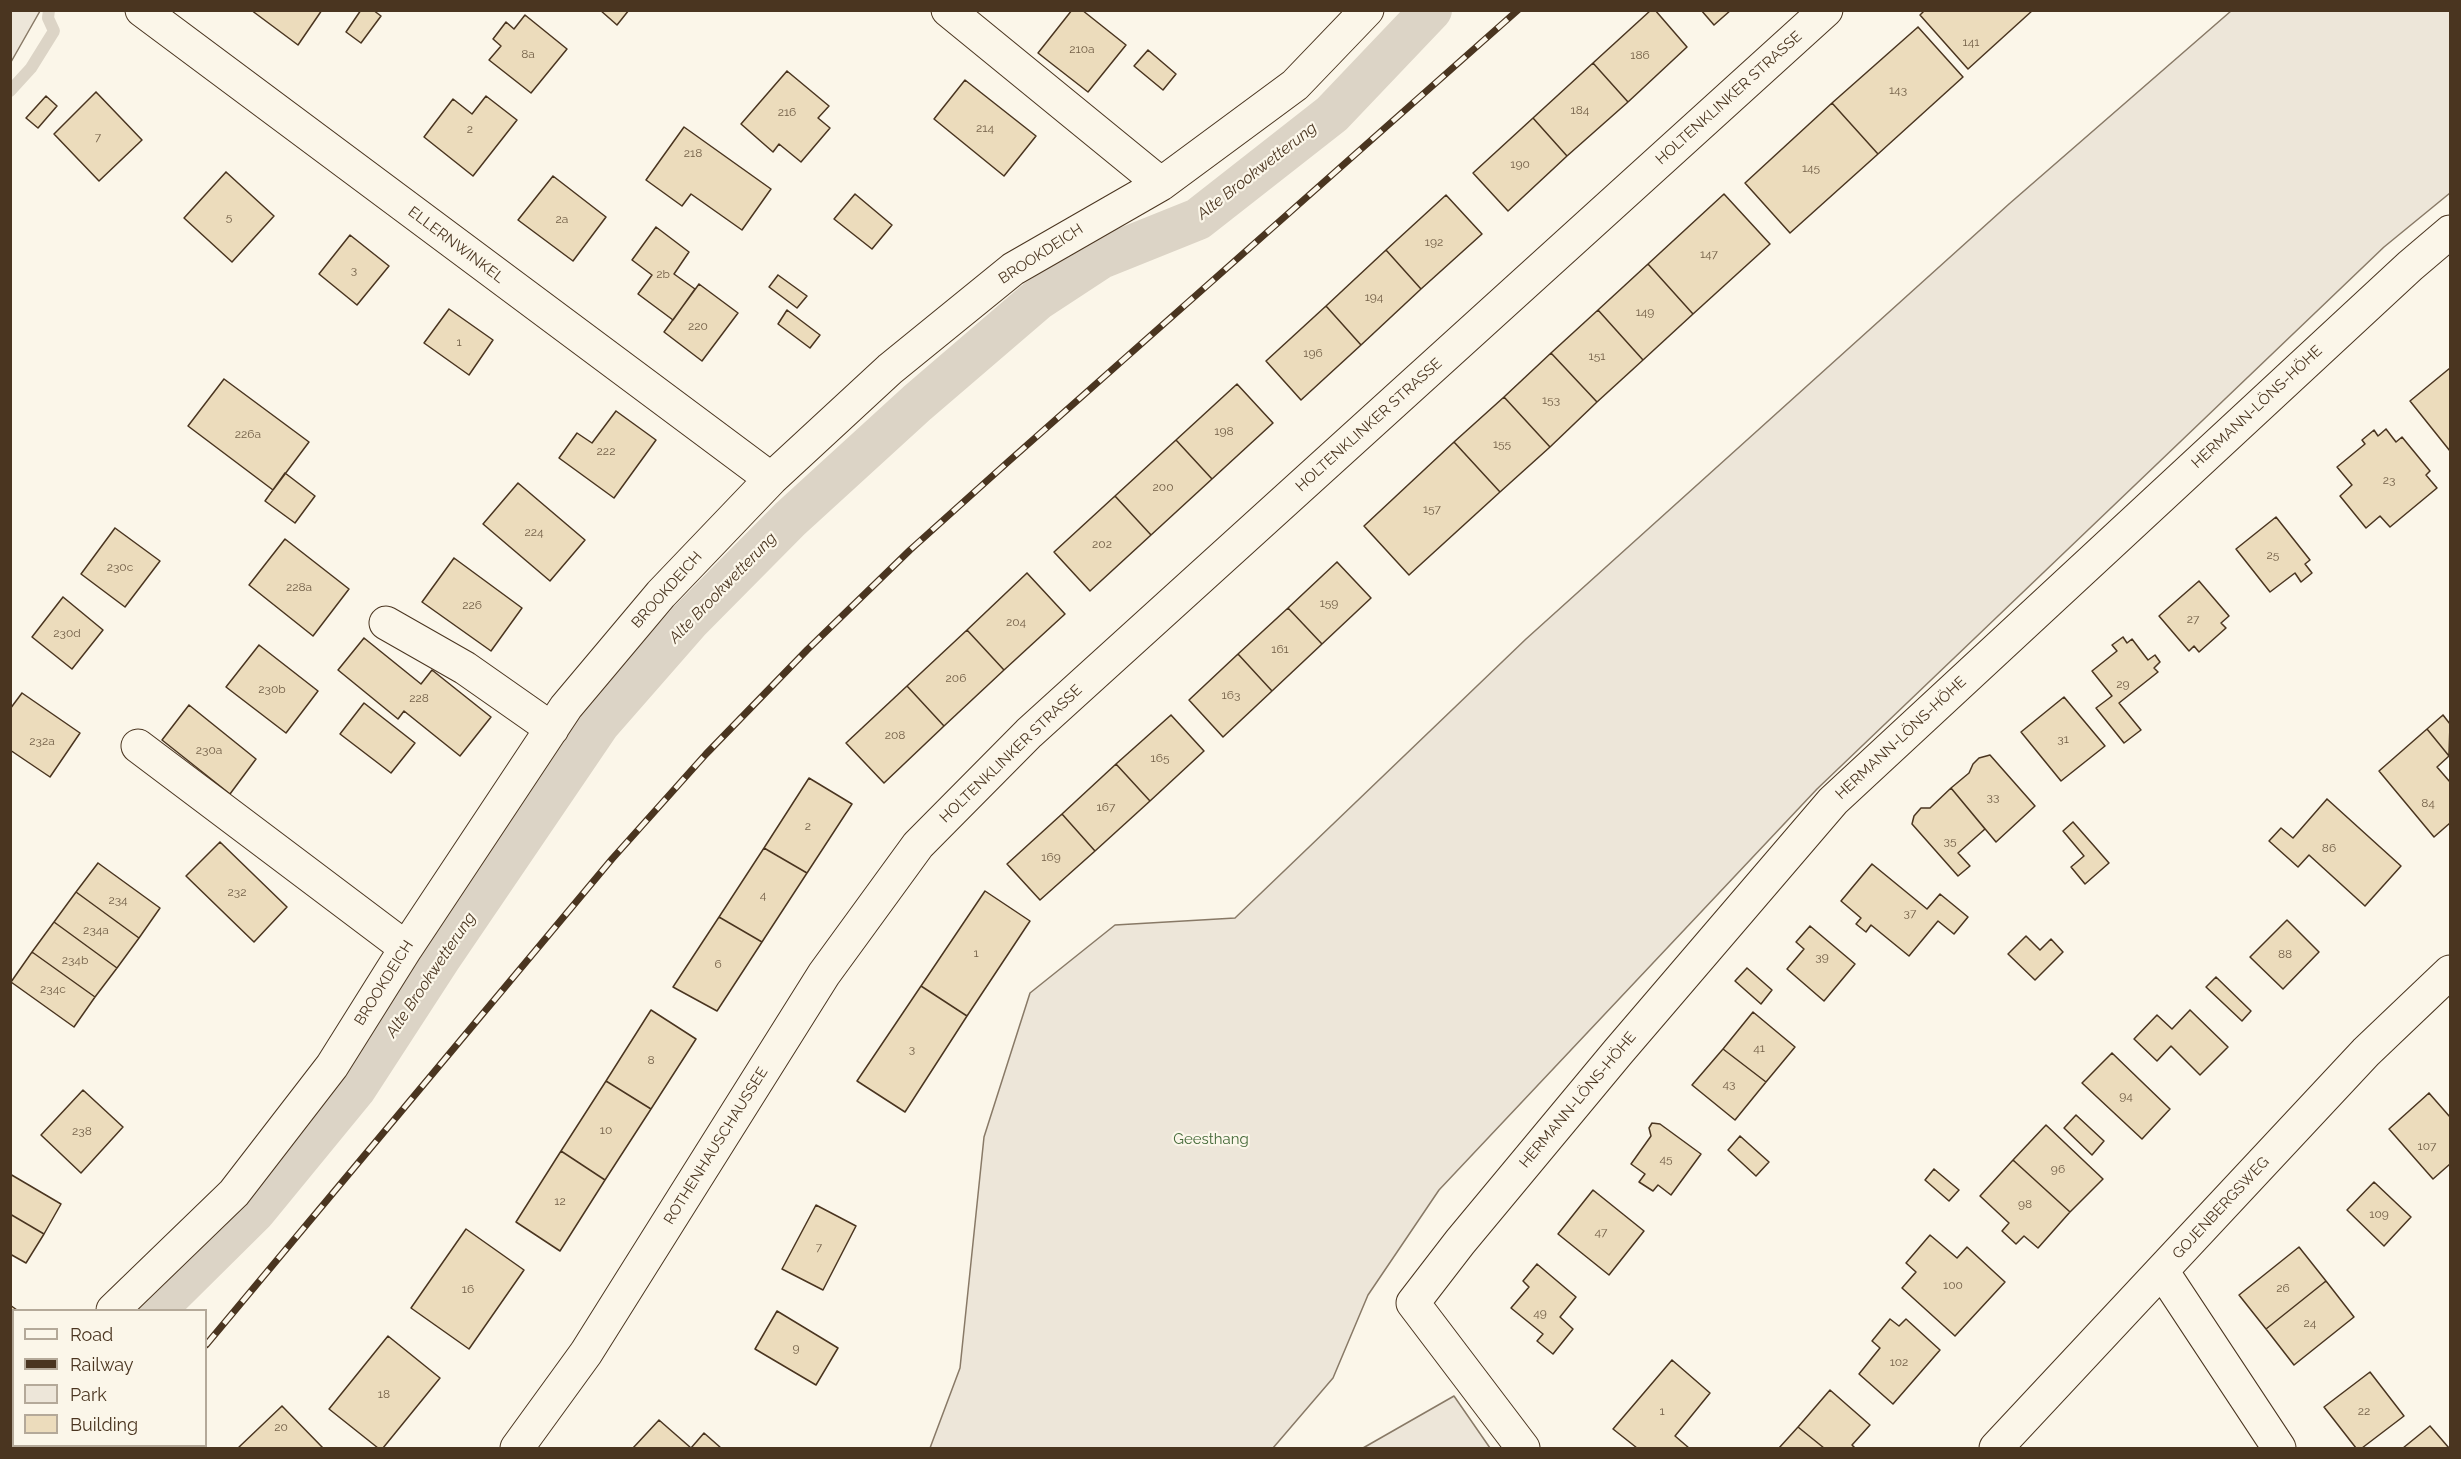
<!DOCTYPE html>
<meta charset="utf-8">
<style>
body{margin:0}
#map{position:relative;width:2461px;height:1459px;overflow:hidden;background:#fbf6e9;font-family:Raleway,sans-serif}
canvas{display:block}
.frame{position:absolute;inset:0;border:12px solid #4a3520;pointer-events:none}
.legend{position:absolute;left:12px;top:1309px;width:195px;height:138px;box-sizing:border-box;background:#fbf6e9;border:2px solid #b4a999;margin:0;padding:8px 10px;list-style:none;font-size:18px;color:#4a3520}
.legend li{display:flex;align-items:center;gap:12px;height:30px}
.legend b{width:30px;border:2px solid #b4a999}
</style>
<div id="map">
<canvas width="2461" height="1459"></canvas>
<div class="frame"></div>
<ul class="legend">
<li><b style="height:8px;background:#fbf6e9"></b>Road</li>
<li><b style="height:8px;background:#4a3520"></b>Railway</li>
<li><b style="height:16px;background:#ede6d9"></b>Park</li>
<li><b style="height:16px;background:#ecdcbc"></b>Building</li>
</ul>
</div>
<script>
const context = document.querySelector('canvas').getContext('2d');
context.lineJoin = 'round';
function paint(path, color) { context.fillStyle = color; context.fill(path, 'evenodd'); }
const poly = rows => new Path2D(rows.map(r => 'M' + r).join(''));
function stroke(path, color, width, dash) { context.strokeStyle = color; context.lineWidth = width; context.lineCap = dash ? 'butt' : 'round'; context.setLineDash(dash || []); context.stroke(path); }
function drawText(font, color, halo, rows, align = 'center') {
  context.font = font + ' Raleway,sans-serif'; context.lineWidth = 4.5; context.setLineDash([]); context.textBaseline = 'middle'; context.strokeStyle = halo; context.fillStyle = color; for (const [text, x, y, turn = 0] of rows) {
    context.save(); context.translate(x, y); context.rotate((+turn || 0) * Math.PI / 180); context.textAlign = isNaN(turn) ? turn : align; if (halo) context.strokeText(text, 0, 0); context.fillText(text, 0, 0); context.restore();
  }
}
const green = poly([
 [11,10,40,11,11,62,10,11,11,10],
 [2231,11,2450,11,2450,193,2384,247,1817,789,1439,1190,1368,1295,1333,1378,1273,1448,930,1448,960,1368,984,1137,1030,993,1115,925,1235,918,1526,639,2009,204,2231,11],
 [1454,1396,1490,1448,1363,1448,1454,1396]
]);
paint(green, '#ede6d9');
stroke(green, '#887966', 1.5);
const water = poly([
 [13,1436,14,1446,53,1446,51,1448,11,1448,11,1440,13,1436]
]);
paint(water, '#dcd4c6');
stroke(water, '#887966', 1.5);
stroke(poly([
 [10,91,31,68,54,31,48,18,49,10]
]), '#dcd4c6', 12);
stroke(poly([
 [155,1310,255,1211,355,1089,440,958,599,724,690,620,790,519,917,403,1037,300,1101,258,1198,219,1332,114,1431,10]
]), '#dcd4c6', 42);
const building = poly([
 [251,10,322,10,298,45,251,10],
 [361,10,373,10,381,16,361,43,346,32,361,10],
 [600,10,629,10,617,25,600,10],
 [1072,10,1082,10,1126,45,1088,92,1038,53,1072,10],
 [1651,10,1655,10,1687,47,1628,102,1593,63,1651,10],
 [1701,10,1731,10,1714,25,1701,10],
 [1925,10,2033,10,1968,69,1920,15,1925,10],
 [525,15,567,49,531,93,489,60,501,46,493,39,506,22,514,29,525,15],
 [1918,27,1963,77,1878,154,1832,103,1918,27],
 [1148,50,1176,74,1163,90,1134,66,1148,50],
 [1593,63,1628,102,1567,156,1533,118,1593,63],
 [787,71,829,106,818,118,830,128,801,162,779,144,773,152,741,124,787,71],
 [965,80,1036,136,1004,176,934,119,965,80],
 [96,92,142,140,99,181,54,134,96,92],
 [46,96,57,106,38,128,26,118,46,96],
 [486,96,517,120,473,176,424,137,453,99,472,114,486,96],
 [1832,103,1878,154,1790,233,1745,183,1832,103],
 [1533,118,1567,156,1508,211,1473,173,1533,118],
 [684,127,771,189,742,230,691,194,682,206,646,180,684,127],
 [226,172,274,216,232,262,184,218,226,172],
 [553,176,606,217,573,261,518,220,553,176],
 [855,194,892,225,872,249,834,219,855,194],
 [1724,194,1770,244,1693,314,1648,264,1724,194],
 [1446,195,1482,234,1421,289,1386,250,1446,195],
 [656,227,689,252,674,274,695,289,673,320,638,294,652,275,632,260,656,227],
 [350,235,389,266,357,305,319,274,350,235],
 [1386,250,1421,289,1361,345,1326,306,1386,250],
 [1648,264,1693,314,1643,360,1598,310,1648,264],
 [778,275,807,296,797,308,769,287,778,275],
 [699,284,738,313,702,361,664,332,699,284],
 [1326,306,1361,345,1301,400,1266,361,1326,306],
 [449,309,493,340,469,375,424,343,449,309],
 [787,310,820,335,810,348,778,324,787,310],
 [1598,310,1643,360,1597,402,1551,353,1598,310],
 [1551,353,1597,402,1550,447,1504,397,1551,353],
 [2450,368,2450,451,2410,401,2450,368],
 [224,379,309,442,273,490,188,426,224,379],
 [1237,384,1273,423,1212,479,1176,440,1237,384],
 [1504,397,1550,447,1500,492,1454,442,1504,397],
 [616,411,656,440,614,498,559,458,577,433,592,443,616,411],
 [2386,429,2396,442,2402,437,2430,471,2426,475,2437,488,2390,527,2380,516,2366,528,2340,496,2352,485,2337,467,2365,444,2362,440,2374,430,2378,436,2386,429],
 [1176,440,1212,479,1151,535,1115,496,1176,440],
 [1454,442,1500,492,1409,575,1364,526,1454,442],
 [285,473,315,496,295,523,265,501,285,473],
 [518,483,585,540,550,581,483,524,518,483],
 [1115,496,1151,535,1090,591,1054,552,1115,496],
 [2276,517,2310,560,2305,564,2312,573,2301,582,2295,573,2270,592,2236,549,2276,517],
 [115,528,160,561,125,607,81,574,115,528],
 [285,539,349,589,313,636,249,585,285,539],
 [454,558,522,608,491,651,422,602,454,558],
 [1337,562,1371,598,1322,644,1288,608,1337,562],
 [1027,573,1065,614,1004,670,967,630,1027,573],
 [2199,581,2229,616,2221,623,2226,628,2199,652,2194,646,2189,651,2159,616,2199,581],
 [63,597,103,630,72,669,32,637,63,597],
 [1288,608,1322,644,1272,691,1238,654,1288,608],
 [967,630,1004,670,944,726,907,686,967,630],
 [2123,637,2127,643,2132,639,2148,660,2155,655,2160,662,2154,668,2158,672,2119,703,2141,730,2124,743,2096,708,2112,696,2092,671,2117,651,2112,645,2123,637],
 [364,638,421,684,432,670,491,717,460,756,404,711,398,719,338,670,364,638],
 [259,645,318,691,286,733,226,687,259,645],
 [1238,654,1272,691,1223,737,1189,700,1238,654],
 [907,686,944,726,884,783,846,743,907,686],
 [22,693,80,733,50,777,10,750,10,709,22,693],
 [2064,697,2105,746,2061,781,2021,732,2064,697],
 [364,703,415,743,391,773,340,734,364,703],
 [189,705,256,759,230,794,162,740,189,705],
 [1171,715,1204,751,1150,801,1116,764,1171,715],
 [2443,715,2450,724,2449,756,2427,729,2443,715],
 [2427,729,2449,756,2437,767,2450,782,2450,823,2434,837,2379,771,2427,729],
 [1990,755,2035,806,1996,842,1951,788,1969,773,1973,764,1979,758,1990,755],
 [1116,764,1150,801,1095,851,1062,814,1116,764],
 [809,778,852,804,807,873,764,848,809,778],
 [1951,788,1985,829,1958,853,1970,866,1958,876,1912,824,1914,816,1921,808,1930,808,1951,788],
 [2327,799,2401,866,2365,906,2309,855,2298,867,2269,841,2281,828,2293,838,2327,799],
 [1062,814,1095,851,1040,900,1007,864,1062,814],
 [2073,822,2109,863,2085,884,2071,867,2084,856,2063,831,2073,822],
 [220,842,287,907,254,942,186,876,220,842],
 [764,848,807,873,762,942,719,917,764,848],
 [98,863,160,908,139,938,76,892,98,863],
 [1872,864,1927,909,1940,894,1968,917,1954,934,1938,921,1909,956,1871,925,1866,932,1856,924,1861,918,1841,901,1872,864],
 [985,891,1030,921,967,1016,921,986,985,891],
 [76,892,139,938,117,968,54,922,76,892],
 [719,917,762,942,717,1011,673,987,719,917],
 [2287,920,2319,952,2283,989,2250,957,2287,920],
 [54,922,117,968,95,997,32,952,54,922],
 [1810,926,1855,964,1824,1001,1787,969,1804,949,1796,942,1810,926],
 [2026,936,2040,950,2051,939,2063,952,2035,980,2008,954,2026,936],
 [32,952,95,997,74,1027,11,982,32,952],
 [1747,968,1772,990,1761,1004,1735,981,1747,968],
 [2216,977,2251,1011,2242,1021,2206,987,2216,977],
 [921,986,967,1016,905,1112,857,1081,921,986],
 [651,1010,696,1039,651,1109,606,1081,651,1010],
 [2190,1010,2228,1047,2200,1075,2171,1046,2157,1061,2134,1039,2157,1015,2172,1029,2190,1010],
 [1753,1012,1795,1047,1766,1082,1723,1049,1753,1012],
 [1723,1049,1766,1082,1735,1120,1692,1085,1723,1049],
 [2112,1053,2170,1109,2142,1139,2082,1083,2112,1053],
 [606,1081,651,1109,605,1180,561,1151,606,1081],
 [83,1090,123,1127,81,1173,41,1135,83,1090],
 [2429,1093,2450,1117,2450,1164,2433,1179,2389,1129,2429,1093],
 [2076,1115,2104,1141,2092,1155,2064,1128,2076,1115],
 [1652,1123,1660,1124,1701,1154,1671,1195,1658,1185,1653,1191,1639,1182,1645,1174,1631,1164,1651,1136,1649,1128,1652,1123],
 [2046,1125,2103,1179,2070,1212,2013,1160,2046,1125],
 [1740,1136,1769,1162,1756,1176,1728,1150,1740,1136],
 [561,1151,605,1180,560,1251,516,1222,561,1151],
 [2013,1160,2070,1212,2038,1248,2024,1236,2016,1244,2002,1231,2009,1223,1980,1196,2013,1160],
 [1934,1169,1959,1190,1949,1201,1925,1180,1934,1169],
 [10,1174,61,1204,44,1234,10,1214,10,1174],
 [2374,1182,2411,1217,2384,1246,2347,1210,2374,1182],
 [1593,1190,1644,1231,1609,1275,1558,1234,1593,1190],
 [816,1205,856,1226,823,1290,782,1269,816,1205],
 [10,1214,44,1234,26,1263,10,1254,10,1214],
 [466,1229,524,1270,469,1349,411,1308,466,1229],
 [1930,1235,1957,1258,1967,1247,2005,1282,1955,1336,1902,1288,1916,1272,1906,1263,1930,1235],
 [2299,1247,2326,1281,2266,1329,2239,1295,2299,1247],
 [1537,1264,1576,1297,1560,1317,1573,1329,1553,1354,1537,1341,1543,1334,1511,1308,1529,1287,1523,1281,1537,1264],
 [2326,1281,2354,1317,2294,1365,2266,1329,2326,1281],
 [10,1305,17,1310,14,1310,14,1363,10,1367,10,1305],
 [777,1311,838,1348,816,1385,755,1349,777,1311],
 [1890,1319,1899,1326,1906,1319,1940,1350,1893,1404,1859,1374,1880,1348,1872,1341,1890,1319],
 [388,1336,440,1378,383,1448,378,1448,329,1409,388,1336],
 [1672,1360,1710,1393,1675,1436,1689,1448,1637,1448,1613,1429,1672,1360],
 [2370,1372,2404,1416,2362,1448,2356,1448,2324,1407,2370,1372],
 [1830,1390,1870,1425,1852,1445,1855,1448,1824,1448,1798,1427,1830,1390],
 [282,1406,323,1448,238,1448,282,1406],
 [659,1420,691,1448,704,1433,721,1448,633,1448,659,1420],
 [2430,1426,2449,1448,2403,1448,2430,1426],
 [1798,1427,1824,1448,1779,1448,1798,1427]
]);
paint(building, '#ecdcbc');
stroke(building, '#4a3520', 1.5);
const minor = poly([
 [142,10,771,479],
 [948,10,1161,184],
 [386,623,465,668,552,729],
 [138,746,406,948],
 [2162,1271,2279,1448],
 [113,1310,234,1193,332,1066,406,948,566,707,661,594,771,479,890,369,1013,269,1161,184,1295,85,1367,10],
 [10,1417,14,1413],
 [1523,1448,1413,1303,1460,1242,1618,1052,1833,801,2410,266,2450,232],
 [1996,1448,2366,1052,2450,972]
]);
const major = poly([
 [517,1448,586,1353,824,974,918,845,1029,733,1826,10]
]);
stroke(minor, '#4a3520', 35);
stroke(major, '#4a3520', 35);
stroke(minor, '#fbf6e9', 33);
stroke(major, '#fbf6e9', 33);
const rail = poly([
 [206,1345,612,859,706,754,807,650,910,550,1009,461,1518,10],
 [119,1448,122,1446]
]);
stroke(rail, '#4a3520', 7);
stroke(rail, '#fbf6e9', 4.5, [14]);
drawText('12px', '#725f47', null, [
 ["141",1971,42],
 ["210a",1082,49],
 ["8a",528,54],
 ["186",1640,55],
 ["143",1898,90],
 ["184",1580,110],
 ["216",787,112],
 ["214",985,128],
 ["2",470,129],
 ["7",98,137],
 ["218",693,153],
 ["190",1520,164],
 ["145",1811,168],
 ["5",229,217],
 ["2a",562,219],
 ["192",1434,242],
 ["147",1709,254],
 ["3",354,270],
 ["2b",663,274],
 ["194",1374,297],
 ["149",1645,312],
 ["220",698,326],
 ["1",459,342],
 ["196",1313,353],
 ["151",1597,356],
 ["153",1551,400],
 ["198",1224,431],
 ["226a",248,434],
 ["155",1502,444],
 ["222",606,451],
 ["23",2389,480],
 ["200",1163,487],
 ["157",1432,509],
 ["224",534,532],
 ["202",1102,544],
 ["25",2273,555],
 ["230c",120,567],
 ["228a",299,587],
 ["159",1329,603],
 ["226",472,605],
 ["27",2193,619],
 ["204",1016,622],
 ["230d",67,633],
 ["161",1280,649],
 ["206",956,678],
 ["29",2123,684],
 ["230b",272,689],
 ["163",1231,695],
 ["228",419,698],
 ["208",895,735],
 ["31",2063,739],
 ["232a",42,741],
 ["230a",209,750],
 ["165",1160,758],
 ["33",1993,797],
 ["84",2428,803],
 ["167",1106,807],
 ["2",808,826],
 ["35",1950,841],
 ["86",2329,848],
 ["169",1051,857],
 ["232",237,892],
 ["4",763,895],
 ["234",118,900],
 ["37",1910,913],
 ["234a",96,930],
 ["1",976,953],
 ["88",2285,954],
 ["39",1822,957],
 ["234b",75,960],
 ["6",718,964],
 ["234c",53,989],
 ["41",1759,1048],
 ["3",912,1049],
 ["8",651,1060],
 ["43",1729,1084],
 ["94",2126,1096],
 ["10",606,1130],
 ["238",82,1131],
 ["107",2427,1146],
 ["45",1666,1159],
 ["96",2058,1169],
 ["12",560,1201],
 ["98",2025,1204],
 ["109",2379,1214],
 ["47",1601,1232],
 ["7",819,1247],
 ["100",1953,1285],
 ["26",2283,1288],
 ["16",468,1289],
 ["49",1540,1313],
 ["24",2310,1323],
 ["9",796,1348],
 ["102",1899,1362],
 ["18",384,1394],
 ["1",1662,1411],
 ["22",2364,1411],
 ["20",281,1427]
]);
drawText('15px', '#4a3520', '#fbf6e9', [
 ["HOLTENKLINKER STRASSE",1729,98,-42],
 ["ELLERNWINKEL",456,245,37],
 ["BROOKDEICH",1041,254,-33],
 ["HERMANN-LÖNS-HÖHE",2257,407,-43],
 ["HOLTENKLINKER STRASSE",1369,425,-42],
 ["BROOKDEICH",667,590,-48],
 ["HERMANN-LÖNS-HÖHE",1901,738,-43],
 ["HOLTENKLINKER STRASSE",1011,754,-44],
 ["BROOKDEICH",384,983,-58],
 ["HERMANN-LÖNS-HÖHE",1578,1100,-50],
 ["ROTHENHAUSCHAUSSEE",716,1146,-58],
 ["GOJENBERGSWEG",2221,1208,-47]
]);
drawText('15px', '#436837', '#fbf6e9', [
 ["Geesthang",1211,1139]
]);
drawText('italic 16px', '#4a3520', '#fbf6e9', [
 ["Alte Brookwetterung",1257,171,-38],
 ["Alte Brookwetterung",723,588,-46],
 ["Alte Brookwetterung",431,975,-56]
]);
</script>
